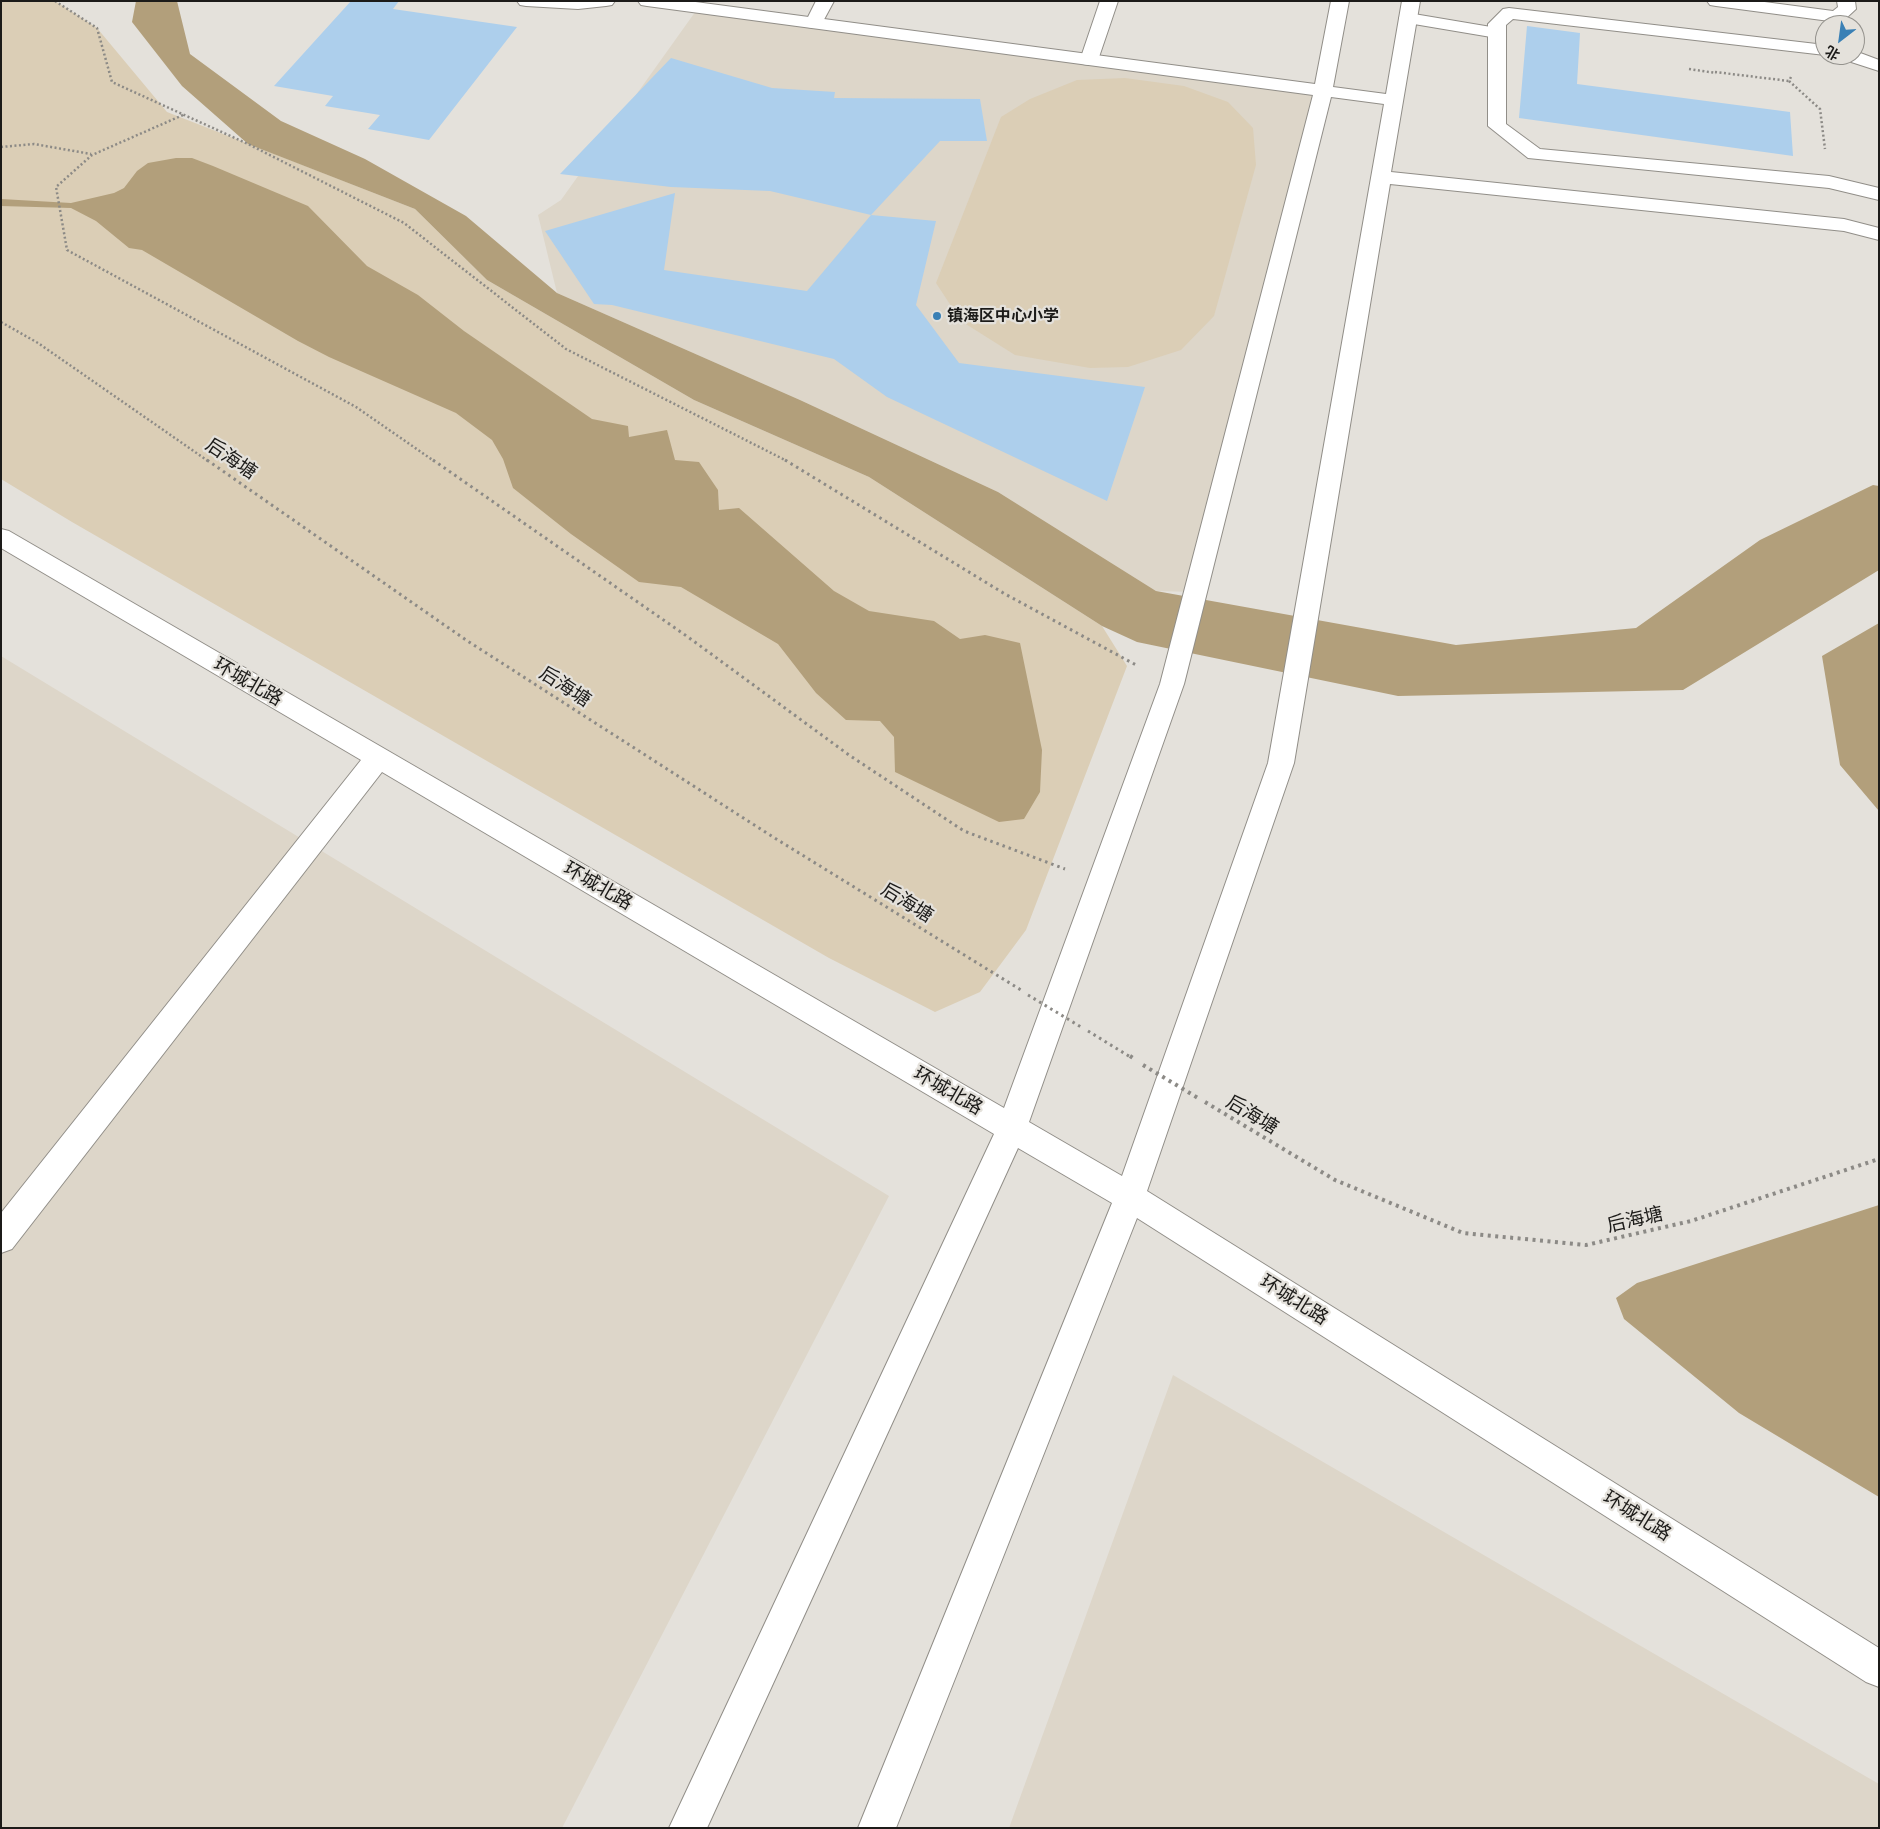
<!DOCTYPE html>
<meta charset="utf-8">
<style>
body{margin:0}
#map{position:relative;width:1880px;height:1829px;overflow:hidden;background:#e4e1db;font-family:"Alegreya Sans","Noto Sans SC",sans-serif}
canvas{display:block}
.frame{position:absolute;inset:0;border:2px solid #1c1b19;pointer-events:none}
.north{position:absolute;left:1815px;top:15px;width:50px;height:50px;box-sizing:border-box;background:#e4e1db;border:1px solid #94928d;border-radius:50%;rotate:210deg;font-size:14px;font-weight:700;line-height:20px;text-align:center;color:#1c1b19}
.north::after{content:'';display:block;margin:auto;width:18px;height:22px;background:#3a80b5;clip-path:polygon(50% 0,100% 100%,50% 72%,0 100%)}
</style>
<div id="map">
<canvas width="1880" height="1829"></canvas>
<div class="frame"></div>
<div class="north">北</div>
</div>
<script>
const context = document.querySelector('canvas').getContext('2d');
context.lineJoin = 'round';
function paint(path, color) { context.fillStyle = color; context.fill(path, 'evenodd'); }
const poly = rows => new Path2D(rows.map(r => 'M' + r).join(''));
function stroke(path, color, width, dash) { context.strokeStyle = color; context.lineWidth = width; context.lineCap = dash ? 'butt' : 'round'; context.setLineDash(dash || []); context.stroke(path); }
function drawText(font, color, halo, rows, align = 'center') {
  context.font = font + ' "Alegreya Sans","Noto Sans SC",sans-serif'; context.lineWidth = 4.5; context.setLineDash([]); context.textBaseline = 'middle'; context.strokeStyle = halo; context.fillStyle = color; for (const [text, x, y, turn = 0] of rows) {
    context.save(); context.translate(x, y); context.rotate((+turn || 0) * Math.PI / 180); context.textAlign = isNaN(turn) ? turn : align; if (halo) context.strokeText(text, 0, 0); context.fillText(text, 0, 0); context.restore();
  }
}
paint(poly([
 [698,8,1323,91,1195,592,1156,591,998,492,800,400,557,293,538,215,561,200],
 [1,656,889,1196,562,1828,1,1828],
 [1173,1375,1879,1784,1879,1828,1009,1828]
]), '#ddd6c9');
paint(poly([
 [1,1,55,1,97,28,167,112,415,209,487,280,694,400,869,477,1102,626,1127,666,1026,930,980,992,935,1012,829,958,72,522,1,479],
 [1125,78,1184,86,1228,102,1253,128,1256,165,1214,316,1181,350,1128,367,1090,368,1015,355,961,321,936,283,1001,117,1030,99,1077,80]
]), '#dbceb6');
paint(poly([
 [136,1,177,1,190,54,281,121,365,159,466,216,557,293,800,400,998,492,1156,591,1456,645,1636,628,1760,540,1873,485,1879,486,1879,570,1683,690,1398,696,1137,642,1102,626,869,477,694,400,487,280,415,209,248,144,182,86,132,22],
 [176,158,192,158,213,166,308,206,367,266,418,295,464,331,592,419,628,426,629,437,667,430,675,460,699,462,718,490,719,510,739,508,834,591,869,611,934,621,960,639,985,635,1020,643,1042,750,1040,792,1024,819,999,822,895,772,894,737,880,721,846,720,816,693,778,644,681,587,639,582,571,534,513,488,503,459,492,440,456,413,329,357,298,341,142,250,129,248,96,221,71,208,1,206,1,199,71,203,114,193,124,188,137,171,148,163],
 [1879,623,1879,811,1840,765,1822,656],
 [1879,1205,1879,1497,1739,1413,1624,1319,1616,1298,1637,1283]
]), '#b29f7b');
paint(poly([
 [351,1,399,1,393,9,517,27,429,140,368,129,380,115,325,106,333,96,274,86],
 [1527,26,1580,33,1577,84,1790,112,1793,156,1519,118],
 [671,58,772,88,835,92,834,98,980,99,987,141,940,141,871,215,770,191,671,187,560,174],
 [675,193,664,270,807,291,871,215,936,221,916,305,959,363,1145,387,1107,501,887,397,834,359,612,305,594,304,545,231]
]), '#adcfec');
const lane = poly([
 [816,1,834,1,820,27,814,28,808,27,805,23,816,1],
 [1100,1,1118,1,1098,60,1095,64,1089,65,1083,64,1080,60,1100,1],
 [1707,1,1757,1,1833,11,1838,7,1837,1,1855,1,1856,9,1843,21,1837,22,1716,6,1710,5,1707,1],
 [1509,8,1825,45,1825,55,1513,19,1506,25,1506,124,1540,149,1829,176,1879,188,1879,200,1829,188,1528,158,1488,126,1488,24,1503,9,1509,8],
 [1855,51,1879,60,1879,71,1842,59,1839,55,1855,55,1855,51]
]);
const street = poly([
 [1408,13,1497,28,1503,29,1506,33,1503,37,1497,38,1402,22,1399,18,1402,14,1408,13]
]);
const secondary = poly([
 [517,1,615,1,612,5,606,6,578,9,526,6,520,5,517,1],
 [638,1,688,1,1315,84,1331,1,1349,1,1333,87,1386,94,1402,1,1420,1,1391,172,1844,219,1879,228,1879,240,1844,231,1390,184,1294,763,1147,1191,1879,1648,1879,1687,1866,1682,1137,1218,896,1828,858,1828,1112,1203,1018,1148,707,1828,669,1828,994,1134,382,772,12,1249,1,1253,1,1213,361,760,1,548,1,529,9,531,1004,1108,1160,684,1313,95,647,6,641,5,638,1],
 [1331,97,1384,104,1268,763,1122,1176,1029,1122,1184,684,1331,97]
]);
stroke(lane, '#918e88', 2);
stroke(street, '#918e88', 2);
stroke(secondary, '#918e88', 2);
stroke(poly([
 [55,1,97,28,112,82,248,144,404,223,566,349,787,461],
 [1689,69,1716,73],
 [1715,72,1789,81],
 [1791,77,1789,81,1820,109,1825,149],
 [183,115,92,155,56,187,67,250,356,407,434,461],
 [1,147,34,144,91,154],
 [1,322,38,343,208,461]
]), '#8c8a86', 2.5, [2, 2.5]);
stroke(poly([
 [207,460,466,640,773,837,1021,990],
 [433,460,688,637,849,755,964,831,1065,869],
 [785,460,1005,594,1138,666],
 [1088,1031,1132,1058]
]), '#8c8a86', 3, [2.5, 4]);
stroke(poly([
 [1130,1056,1136,1060],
 [1205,1102,1335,1180,1463,1233,1586,1245,1691,1221,1879,1159]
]), '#8c8a86', 4, [3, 4.5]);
paint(lane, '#fff');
paint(street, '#fff');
paint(secondary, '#fff');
stroke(poly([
 [1028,995,1081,1027]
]), '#8c8a86', 3, [2.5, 4]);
stroke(poly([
 [1143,1065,1198,1098]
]), '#8c8a86', 4, [3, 4.5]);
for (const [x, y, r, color] of [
 [937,316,5,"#3a80b5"]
]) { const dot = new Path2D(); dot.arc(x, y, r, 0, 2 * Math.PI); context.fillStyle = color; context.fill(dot); stroke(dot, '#e4e1db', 2); }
drawText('bold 16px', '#1c1b19', '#e4e1db', [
 ["镇海区中心小学",947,316]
], 'left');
drawText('19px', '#1c1b19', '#e4e1db', [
 ["后海塘",231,459,34],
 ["环城北路",248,682,30],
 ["后海塘",565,687,33],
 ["环城北路",598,886,30],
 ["后海塘",907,903,32],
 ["环城北路",948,1091,30],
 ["后海塘",1252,1115,31],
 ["后海塘",1635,1220,-13],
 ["环城北路",1294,1300,32],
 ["环城北路",1637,1516,32]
]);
</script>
